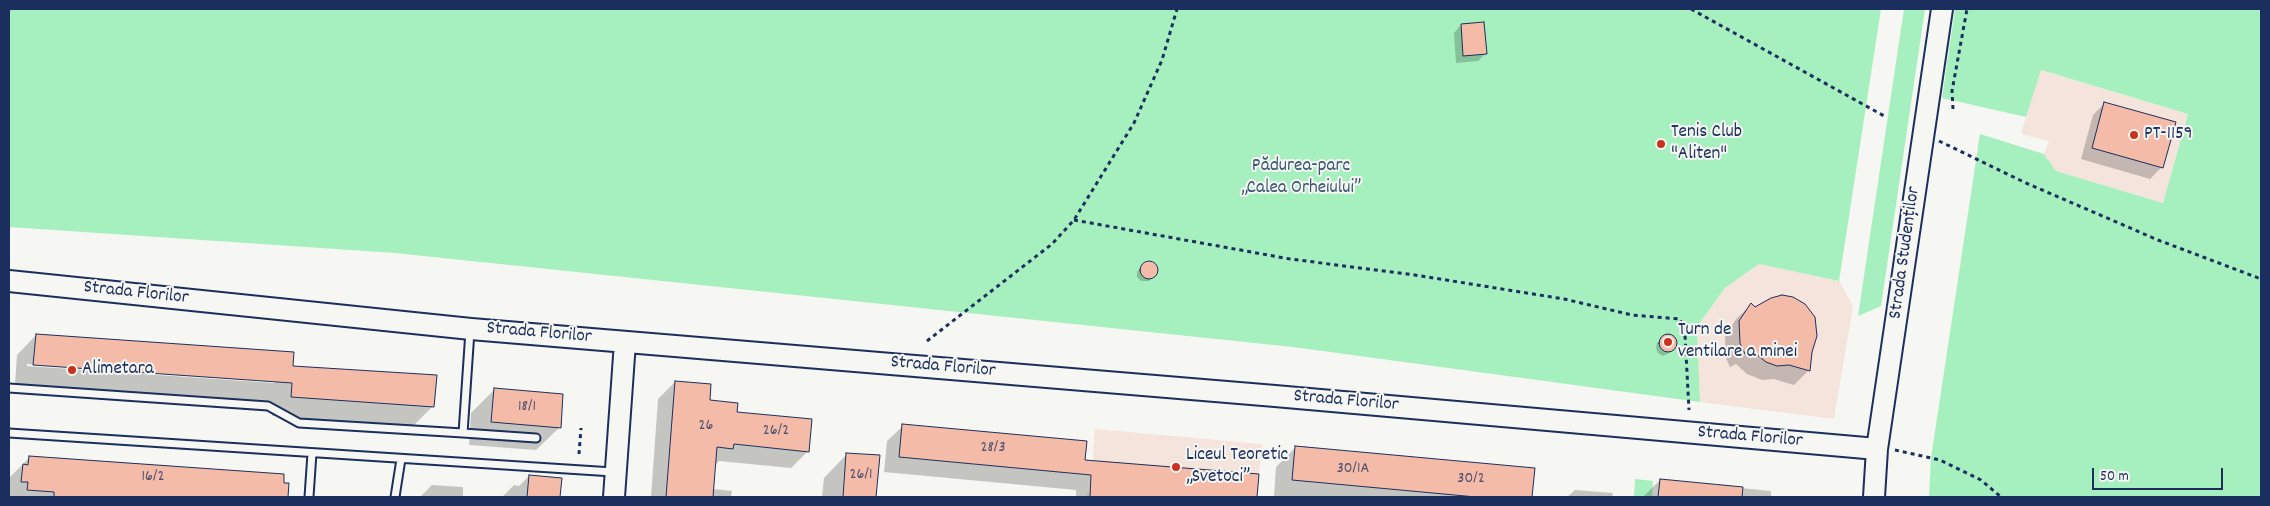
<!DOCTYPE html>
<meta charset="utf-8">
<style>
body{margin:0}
#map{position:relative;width:2270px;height:506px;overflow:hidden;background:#f6f6f2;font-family:Dekko,sans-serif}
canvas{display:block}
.frame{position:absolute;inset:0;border:10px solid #1b2f5e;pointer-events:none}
.scale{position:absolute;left:2092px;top:468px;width:131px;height:22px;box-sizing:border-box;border:2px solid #1b2f5e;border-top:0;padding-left:6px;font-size:15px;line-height:18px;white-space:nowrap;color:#1b2f5e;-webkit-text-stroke:4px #f6f6f2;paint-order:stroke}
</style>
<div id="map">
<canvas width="2270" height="506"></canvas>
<div class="frame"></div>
<div class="scale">50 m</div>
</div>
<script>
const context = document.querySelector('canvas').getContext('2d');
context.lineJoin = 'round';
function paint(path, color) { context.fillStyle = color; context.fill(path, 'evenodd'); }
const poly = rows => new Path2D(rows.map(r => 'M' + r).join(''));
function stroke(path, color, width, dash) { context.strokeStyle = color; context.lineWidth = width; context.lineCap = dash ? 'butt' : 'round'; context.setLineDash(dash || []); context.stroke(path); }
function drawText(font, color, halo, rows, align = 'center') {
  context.font = font + ' Dekko,sans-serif'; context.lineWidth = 4; context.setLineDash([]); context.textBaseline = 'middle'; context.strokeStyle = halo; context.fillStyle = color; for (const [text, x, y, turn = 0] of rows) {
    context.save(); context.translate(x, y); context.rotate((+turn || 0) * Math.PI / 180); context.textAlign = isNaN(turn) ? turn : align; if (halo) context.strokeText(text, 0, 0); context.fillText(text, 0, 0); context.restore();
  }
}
paint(poly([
 [2040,70,2188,114,2163,203,2056,171,2044,154,2049,141,2021,134],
 [1759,264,1839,281,1853,306,1834,419,1700,402,1697,327,1725,288],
 [1095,429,1262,444,1257,497,1086,497,1087,493,1090,493]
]), '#f5e4dc');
paint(poly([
 [9,9,1881,9,1839,281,1759,264,1725,288,1697,327,1700,402,1293,347,395,253,9,227],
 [1904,9,1925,9,1881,306,1858,316],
 [1955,9,2261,9,2261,497,1929,497,1931,458,1980,134,2044,154,2056,171,2163,203,2188,114,2041,70,2026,117,1942,98],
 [1635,479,1653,481,1652,497,1634,497]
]), '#a6f0bf');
paint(poly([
 [1461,25,1485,54,1478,61,1456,63,1454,33],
 [2105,103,2162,167,2150,179,2081,159,2093,115],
 [1146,262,1156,265,1157,273,1149,281,1141,281,1137,277,1137,272],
 [1751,305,1811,351,1809,370,1794,385,1774,379,1762,380,1747,374,1736,364,1730,367,1726,358,1725,337,1736,319],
 [36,335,291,367,433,406,413,426,272,416,273,402,15,384,17,355],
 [27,364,274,381,274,383,27,366],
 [1669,335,1675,339,1677,343,1671,352,1663,356,1658,353,1656,348,1657,343],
 [675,382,709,402,736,413,808,451,791,468,719,461,715,465,713,489,732,491,731,497,651,497,658,399],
 [495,389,560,427,536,450,469,445,471,413],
 [903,426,1083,461,1258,476,1256,497,1076,497,1076,490,884,472,887,441],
 [1296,447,1533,469,1531,497,1274,497,1276,467],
 [847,454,878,456,875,497,822,497,824,478],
 [29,458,288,484,287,497,9,497,10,477],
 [529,476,560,479,559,497,502,497,514,485,519,486],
 [1660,480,1771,491,1771,497,1643,497],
 [432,485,463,487,463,497,420,497],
 [1575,490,1613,493,1612,497,1567,497]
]), '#0003');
const building = poly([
 [1484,22,1487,54,1463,56,1461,24,1484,22],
 [2104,102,2176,122,2163,168,2092,148,2104,102],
 '1140 270a9 9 0 1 1 18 0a9 9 0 1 1-18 0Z',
 [1782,295,1793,297,1805,304,1815,317,1817,336,1812,352,1810,371,1789,365,1777,366,1766,362,1751,350,1745,354,1740,343,1739,321,1751,303,1755,307,1771,298,1782,295],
 '1659 343a9 9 0 1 1 18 0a9 9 0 1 1-18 0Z',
 [36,334,294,352,293,366,437,375,434,407,291,397,292,383,33,365,36,334],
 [675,381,711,384,710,400,738,403,737,412,812,419,809,452,734,444,733,449,717,447,713,497,666,497,675,381],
 [494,388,563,394,561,428,491,422,494,388],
 [902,424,1087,441,1085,460,1259,474,1257,497,1090,497,1091,475,899,457,902,424],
 [1295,446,1535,468,1532,497,1476,497,1292,480,1295,446],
 [846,453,880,455,876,497,843,497,846,453],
 [29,456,284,474,284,483,289,483,288,497,54,497,54,492,27,490,28,482,21,482,23,464,28,465,29,456],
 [529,475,562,478,560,497,527,497,529,475],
 [1660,479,1743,487,1742,497,1658,497,1660,479]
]);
paint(building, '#f3bba8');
stroke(building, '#1b2f5e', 1);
const lane = poly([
 [9,388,268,406,299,423,463,433,470,331],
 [9,433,613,472],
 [463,433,536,438],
 [309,497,312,453],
 [395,497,401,459]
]);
const secondary = poly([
 [9,281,471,329,1275,396,1877,449],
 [614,497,625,342],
 [1874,497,1877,449,1942,9]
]);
stroke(lane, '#1b2f5e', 11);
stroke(secondary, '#1b2f5e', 24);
stroke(poly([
 [1691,9,1886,117],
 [1953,109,1952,91,1967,9],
 [1939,141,2026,183,2158,240,2261,279],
 [1074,220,1290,259,1415,275,1564,299,1632,315,1680,319,1685,335,1689,410],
 [927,341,1052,244,1074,220,1134,123,1162,60,1177,9],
 [1895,450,1940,460,1981,480,2001,497],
 [579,454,581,428]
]), '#1b2f5e', 3, [4, 4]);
stroke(lane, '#f6f6f2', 7);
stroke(secondary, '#f6f6f2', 20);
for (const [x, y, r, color] of [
 [2134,135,5,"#c8321e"],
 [1661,144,5,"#c8321e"],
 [1668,342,5,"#c8321e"],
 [72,370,5,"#c8321e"],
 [1176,467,5,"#c8321e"]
]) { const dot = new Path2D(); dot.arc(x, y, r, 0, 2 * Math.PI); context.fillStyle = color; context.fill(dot); stroke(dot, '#f6f6f2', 2); }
drawText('16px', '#515270', null, [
 ["18/1",527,408],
 ["26",706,427],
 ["26/2",776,432],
 ["28/3",993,449],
 ["30/1A",1353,470],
 ["26/1",861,476],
 ["16/2",153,478],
 ["30/2",1471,480]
]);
drawText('19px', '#1b2f5e', '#f6f6f2', [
 ["Tenis Club",1671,133],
 ["\"Aliten\"",1671,155],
 ["PT-1159",2144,135],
 ["Turn de",1678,331],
 ["ventilare a minei",1678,353],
 ["Alimetara",82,370],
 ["Liceul Teoretic",1186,456],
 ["„Svetoci”",1186,478]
], 'left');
drawText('19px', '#375671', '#f6f6f2', [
 ["Pădurea-parc",1301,167],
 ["„Calea Orheiului”",1301,189]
]);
drawText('19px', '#1b2f5e', '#f6f6f2', [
 ["Strada Studenților",1906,253,-82],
 ["Strada Florilor",136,294,6],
 ["Strada Florilor",539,334,5],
 ["Strada Florilor",943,368,5],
 ["Strada Florilor",1346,402,5],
 ["Strada Florilor",1750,438,5]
]);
</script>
